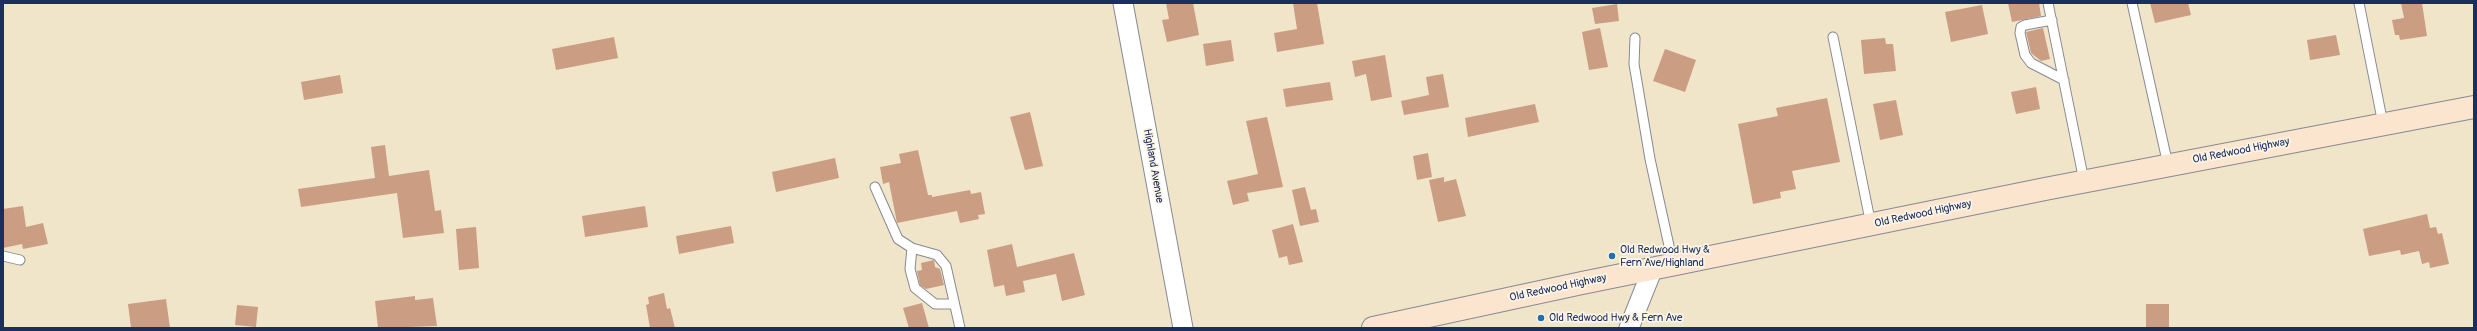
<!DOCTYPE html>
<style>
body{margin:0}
#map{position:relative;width:2477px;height:331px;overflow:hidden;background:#f0e5c9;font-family:Pangolin,sans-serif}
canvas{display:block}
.frame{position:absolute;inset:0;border:4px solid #1b2f5e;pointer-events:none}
</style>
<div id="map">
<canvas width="2477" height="331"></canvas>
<div class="frame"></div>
</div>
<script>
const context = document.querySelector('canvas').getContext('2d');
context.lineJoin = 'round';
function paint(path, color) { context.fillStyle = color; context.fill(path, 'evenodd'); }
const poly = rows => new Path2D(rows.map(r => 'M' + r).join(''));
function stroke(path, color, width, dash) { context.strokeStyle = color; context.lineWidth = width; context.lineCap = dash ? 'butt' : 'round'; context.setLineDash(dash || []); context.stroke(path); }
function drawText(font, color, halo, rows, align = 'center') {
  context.font = font + ' Pangolin,sans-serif'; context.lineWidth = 3.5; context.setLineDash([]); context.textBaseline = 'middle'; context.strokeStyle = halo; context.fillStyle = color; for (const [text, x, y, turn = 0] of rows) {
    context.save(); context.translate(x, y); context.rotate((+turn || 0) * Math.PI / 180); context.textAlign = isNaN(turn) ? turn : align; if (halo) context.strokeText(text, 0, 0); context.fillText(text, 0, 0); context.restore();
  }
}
paint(poly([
 [1166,3,1193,3,1199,35,1167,42,1162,20,1169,19],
 [1293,3,1317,3,1324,44,1277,52,1274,33,1297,29],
 [2008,3,2039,3,2041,16,2012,22],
 [2150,3,2188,3,2191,15,2155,23],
 [2401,3,2422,3,2427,36,2400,40,2399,35,2395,35,2392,20,2404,18],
 [1617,4,1619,21,1595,24,1592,8],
 [1982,5,1988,34,1951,42,1945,12],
 [1600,28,1608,67,1589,70,1582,32],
 [2043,28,2050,59,2041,61,2031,53,2026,32],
 [2336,35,2340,55,2310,60,2307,40],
 [614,37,618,58,556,70,552,49],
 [1885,38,1886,44,1893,44,1896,71,1864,74,1861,40],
 [1231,40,1234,61,1206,66,1203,44],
 [1665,49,1696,60,1685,92,1653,81],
 [1385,55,1392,97,1371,101,1366,74,1355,77,1352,61],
 [1443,74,1449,107,1404,115,1401,101,1429,95,1426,77],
 [340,75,343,93,304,100,301,82],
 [1330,82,1333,100,1286,107,1283,89],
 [2036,87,2040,109,2016,114,2011,92],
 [1827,98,1840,162,1792,171,1796,189,1780,192,1781,198,1753,204,1738,124,1778,116,1776,108],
 [1896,100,1903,135,1880,140,1873,104],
 [1535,104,1539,122,1468,137,1465,118],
 [1030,112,1043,166,1025,170,1010,117],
 [1267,117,1283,187,1247,193,1249,201,1233,205,1227,181,1258,174,1246,121],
 [385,145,389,176,429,170,435,211,441,210,444,233,403,238,397,193,301,207,298,189,375,178,371,147],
 [918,150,928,195,932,195,932,197,970,190,971,194,981,192,985,214,978,215,979,219,960,223,957,211,897,223,889,182,883,184,880,167,901,163,899,154],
 [1428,153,1432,177,1417,180,1413,156],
 [835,158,839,178,776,192,772,172],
 [1444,177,1444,182,1456,179,1466,216,1438,222,1429,180],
 [1305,187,1311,210,1316,209,1319,222,1300,226,1292,190],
 [23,206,26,227,43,223,48,244,23,249,22,244,3,248,3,209],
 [645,206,648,227,585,237,582,216],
 [2427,214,2430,228,2436,227,2438,234,2442,233,2449,264,2430,268,2429,262,2422,264,2419,251,2401,255,2400,250,2369,256,2363,229],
 [1293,224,1303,262,1289,265,1287,256,1279,258,1272,230],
 [731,226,734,243,679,254,676,236],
 [476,227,479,268,459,270,456,229],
 [1012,244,1017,267,1074,253,1085,295,1062,301,1056,274,1023,281,1025,292,1006,296,1004,285,994,287,987,250],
 [934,260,935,267,940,269,944,285,926,289,920,285,917,271,922,270,921,263],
 [664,293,667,309,670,308,675,328,650,328,646,305,649,304,648,297],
 [415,296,415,300,433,298,437,326,378,328,375,301],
 [166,299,170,328,131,328,128,304],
 [922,303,929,328,909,328,903,308],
 [2146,304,2169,304,2169,328,2146,328],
 [237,305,258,307,256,327,235,325]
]), '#cb9d83');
const service = poly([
 [2048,3,2084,181],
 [2132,3,2168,165],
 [2359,3,2383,124],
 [2052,20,2025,25,2021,27,2020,33,2025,55,2031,63,2064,80],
 [1833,37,1871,225],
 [1635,38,1634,64,1650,159,1673,264],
 [875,187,898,239,912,248,937,255,946,266,960,328],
 [912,248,910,269,915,288,935,304,954,304],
 [3,256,20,260]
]);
const minor = poly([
 [1123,3,1183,328],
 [1629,328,1653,268]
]);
const secondary = poly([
 [1373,328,1582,283,2045,189,2474,107]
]);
stroke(service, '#868a94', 11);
stroke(minor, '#868a94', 21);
stroke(secondary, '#868a94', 24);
stroke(service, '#fff', 9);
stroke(minor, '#fff', 19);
stroke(secondary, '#fce5cf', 22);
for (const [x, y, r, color] of [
 [1612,256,4,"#1f6fb2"],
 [1541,318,4,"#1f6fb2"]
]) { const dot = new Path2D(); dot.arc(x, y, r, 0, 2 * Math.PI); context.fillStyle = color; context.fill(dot); stroke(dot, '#fcf5e5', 1.5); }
drawText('11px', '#1b2f5e', '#fcf5e5', [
 ["Old Redwood Highway",2241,151,-11],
 ["Highland Avenue",1153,166,80],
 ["Old Redwood Highway",1923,214,-12],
 ["Old Redwood Highway",1558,288,-12]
]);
drawText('11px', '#1b2f5e', '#fcf5e5', [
 ["Old Redwood Hwy &",1620,250],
 ["Fern Ave/Highland",1620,263],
 ["Old Redwood Hwy & Fern Ave",1549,318]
], 'left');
</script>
